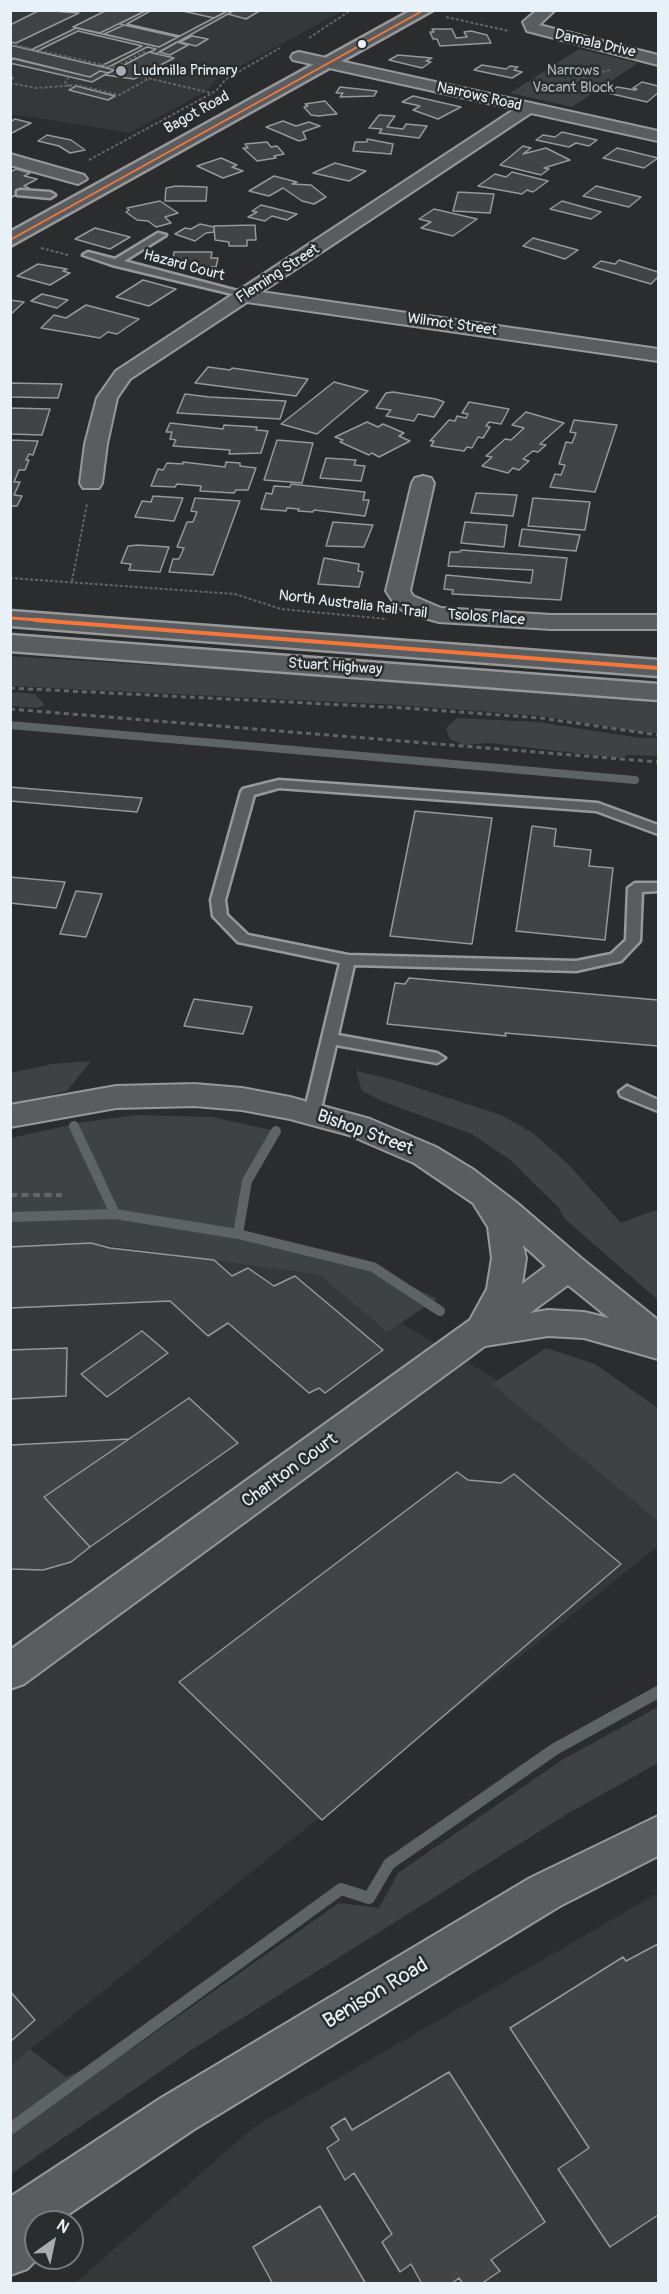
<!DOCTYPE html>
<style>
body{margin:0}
#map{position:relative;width:669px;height:2294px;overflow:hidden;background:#2b2c2d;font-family:Pangolin,sans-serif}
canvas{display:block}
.frame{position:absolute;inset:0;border:12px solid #e8f1f8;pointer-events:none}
.north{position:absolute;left:24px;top:2210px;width:60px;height:60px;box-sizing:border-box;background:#2a2d2e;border:2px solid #767b7f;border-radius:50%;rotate:33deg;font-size:16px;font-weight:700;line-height:24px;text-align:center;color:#e8f1f8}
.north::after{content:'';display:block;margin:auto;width:21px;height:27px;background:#a6acb1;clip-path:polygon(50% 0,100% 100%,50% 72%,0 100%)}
</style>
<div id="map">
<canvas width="669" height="2294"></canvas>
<div class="frame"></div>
<div class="north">N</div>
</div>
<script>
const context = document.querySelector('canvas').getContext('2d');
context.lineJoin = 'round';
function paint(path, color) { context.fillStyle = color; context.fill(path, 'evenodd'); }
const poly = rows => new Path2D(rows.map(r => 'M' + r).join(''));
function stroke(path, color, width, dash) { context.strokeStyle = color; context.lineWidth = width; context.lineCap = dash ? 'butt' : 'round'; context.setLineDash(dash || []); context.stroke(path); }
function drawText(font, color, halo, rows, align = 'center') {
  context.font = font + ' Pangolin,sans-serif'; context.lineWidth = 5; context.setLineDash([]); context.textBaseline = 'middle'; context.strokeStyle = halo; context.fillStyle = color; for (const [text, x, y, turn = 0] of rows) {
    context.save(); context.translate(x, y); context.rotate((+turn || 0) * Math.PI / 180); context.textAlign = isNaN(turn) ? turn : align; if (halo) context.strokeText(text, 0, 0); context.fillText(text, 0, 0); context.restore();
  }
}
paint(poly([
 [10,11,343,11,218,78,208,90,130,133,11,114],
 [91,1243,320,1275,501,1382,658,1520,658,1546,11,2065,11,1248],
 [658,1893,658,2283,74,2284,254,2127]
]), '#353839');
paint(poly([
 [579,49,638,63,572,107,510,93],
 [11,656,350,678,658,703,658,733,640,732,542,716,400,705,11,686],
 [10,692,35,694,45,705,37,708,11,706],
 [457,718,537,722,640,738,658,738,658,756,628,755,619,758,489,743,464,745,450,739,446,728],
 [91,1061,67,1091,11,1105,11,1073,52,1064],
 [356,1071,394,1080,501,1115,533,1133,570,1166,621,1223,653,1211,658,1211,658,1300,565,1219,558,1207,509,1159,472,1134,384,1102,362,1091],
 [136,1115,212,1117,276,1131,247,1181,238,1234,373,1267,437,1299,387,1332,320,1275,91,1243,11,1247,11,1138,84,1122],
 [546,1348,595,1364,658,1408,658,1521,492,1384],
 [658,1707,658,1763,567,1814,190,2051,11,2174,11,2065,30,2049,66,2077,133,2048,339,1903,379,1908,398,1873,562,1760]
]), '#3f4244');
stroke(poly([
 [10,725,635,780]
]), '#5e6365', 8);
stroke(poly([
 [74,1126,115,1214],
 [10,1217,115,1214,238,1234,373,1267,440,1311],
 [238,1234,247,1181,276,1131]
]), '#5e6365', 10);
stroke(poly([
 [10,2129,341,1889,369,1898,389,1864,555,1749,658,1692]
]), '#5e6365', 12);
const building = poly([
 [40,10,79,13,16,43,10,42,10,25,40,10],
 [107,10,143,10,145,11,100,33,73,27,107,10],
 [143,10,152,10,127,24,180,36,119,24,145,11,143,10],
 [178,10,217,10,226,12,214,18,178,10],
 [235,10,261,10,246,19,228,14,235,10],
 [235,10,156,54,150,52,156,49,147,47,107,68,101,66,142,46,78,31,37,51,31,50,76,28,159,47,229,10,235,10],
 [124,25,178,37,159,47,104,34,124,25],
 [432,29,452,29,456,38,467,37,464,32,471,31,487,35,491,43,440,46,437,39,433,39,430,32,434,32,432,29],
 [192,36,208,39,196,46,180,42,192,36],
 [177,42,188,45,170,55,159,52,177,42],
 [10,45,107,68,114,70,108,73,100,71,90,77,10,58,10,45],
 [149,52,174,58,134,79,105,75,149,52],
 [398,55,432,58,426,61,431,62,422,68,389,60,398,55],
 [13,58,90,77,100,71,108,73,92,82,10,63,13,58],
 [482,65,506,69,510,66,518,67,514,70,522,72,512,78,474,70,482,65],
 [642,82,658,86,658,93,647,102,608,93,617,87,635,90,637,89,633,88,642,82],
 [76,86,115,96,108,100,69,90,76,86],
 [340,87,377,91,374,96,340,97,343,93,336,93,340,87],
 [413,96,461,107,438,119,413,110,420,106,402,102,413,96],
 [325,101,337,114,318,116,311,115,304,107,308,106,305,104,325,101],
 [379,115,395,116,387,127,403,129,406,124,427,126,419,138,379,133,382,129,369,128,379,115],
 [15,119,31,123,10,134,10,122,15,119],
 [283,121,296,126,309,122,320,126,303,132,306,139,299,141,266,127,283,121],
 [562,132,597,140,589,146,576,143,569,147,536,140,543,135,555,137,562,132],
 [47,135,71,140,85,150,70,153,59,146,38,141,47,135],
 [367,139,393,144,391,154,353,151,355,142,367,142,367,139],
 [267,142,271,147,277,146,284,154,274,156,276,158,257,161,243,148,248,148,245,144,267,142],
 [523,146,531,148,523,154,546,148,570,160,544,168,549,169,541,175,500,165,523,146],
 [617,148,658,158,644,168,603,158,617,148],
 [221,158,237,165,232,167,243,171,223,178,197,166,221,158],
 [335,163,366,171,349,181,313,173,335,163],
 [16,169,30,173,24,176,37,179,24,186,29,188,10,198,10,172,16,169],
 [512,172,548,181,533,192,527,190,522,194,478,186,495,174,506,177,512,172],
 [274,176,297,182,292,184,311,185,326,197,314,204,302,201,283,188,269,196,249,191,274,176],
 [176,186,207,187,206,201,165,201,166,188,176,186],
 [596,186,641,197,629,207,583,196,596,186],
 [458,192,494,194,490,213,453,211,458,192],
 [160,201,178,213,165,217,171,223,156,227,148,221,137,220,126,212,129,210,127,208,160,201],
 [562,201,601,212,591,219,550,209,562,201],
 [261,205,297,214,287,220,272,216,265,221,248,217,257,212,252,211,261,205],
 [434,209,477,219,453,236,421,228,431,222,419,219,434,209],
 [200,224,214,227,214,232,206,233,195,241,175,234,185,228,191,229,200,224],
 [255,225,256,240,247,240,247,246,229,246,229,242,215,240,214,226,255,225],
 [95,228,130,237,110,249,75,239,95,228],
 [533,238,578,250,565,259,523,246,533,238],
 [174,252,212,252,211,258,218,258,216,267,172,266,174,252],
 [619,260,658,272,658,277,651,284,593,267,601,261,615,264,619,260],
 [38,264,67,269,63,271,70,273,50,285,17,276,38,264],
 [143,280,176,289,149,306,116,297,143,280],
 [42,294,68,300,57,308,31,301,42,294],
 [10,300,24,302,10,315,10,300],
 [86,305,139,319,117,334,108,332,100,338,41,328,54,315,66,318,86,305],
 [208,367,230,370,232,368,308,379,296,396,195,383,208,367],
 [334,382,368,391,317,434,281,424,334,382],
 [10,383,62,384,58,398,10,397,10,383],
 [393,392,436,399,444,402,434,417,418,414,414,421,386,416,391,410,376,408,386,393,393,392],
 [185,394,209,397,286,401,280,419,177,413,185,394],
 [469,402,509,409,501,424,489,422,486,426,490,427,483,438,478,437,472,448,467,447,464,451,431,446,434,441,430,441,449,420,455,421,457,416,466,418,468,414,462,413,469,402],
 [10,408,50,409,42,435,10,434,10,408],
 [526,412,564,423,540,444,546,445,538,452,533,451,523,459,529,461,519,470,513,468,508,473,482,466,492,457,486,456,505,439,511,440,524,428,512,425,526,412],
 [574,420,617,425,595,492,550,487,555,474,561,475,565,465,559,464,566,442,572,443,576,433,570,432,574,420],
 [367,422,378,427,383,424,404,433,399,436,410,441,379,457,372,453,369,455,340,442,343,440,335,437,367,422],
 [170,423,223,429,224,425,257,427,256,430,268,431,261,453,229,454,230,450,173,446,176,440,170,439,172,432,166,432,170,423],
 [10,440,38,441,33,455,29,454,26,460,29,460,25,470,19,470,14,482,20,482,14,495,22,496,17,506,10,506,10,440],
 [277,440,313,443,302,483,264,480,277,440],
 [326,458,356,460,354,465,365,466,361,481,320,478,326,458],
 [183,462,225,467,226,462,240,463,240,466,256,468,248,490,236,490,234,493,200,491,201,486,177,484,175,487,151,486,158,469,163,470,167,463,183,464,183,462],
 [291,484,365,492,363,500,369,500,365,516,314,510,313,512,298,511,299,509,287,508,286,511,261,509,266,493,272,494,274,486,290,487,291,484],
 [476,493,517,495,513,516,471,513,476,493],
 [153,496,183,498,174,521,135,517,142,501,151,502,153,496],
 [195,498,240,501,213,575,169,572,173,559,179,559,184,548,177,547,187,522,193,522,197,512,191,511,195,498],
 [533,498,590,502,585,530,528,526,533,498],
 [333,522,373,525,364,547,326,546,333,522],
 [465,522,507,525,504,547,461,543,465,522],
 [522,529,580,535,576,551,519,546,522,529],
 [138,545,169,547,160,572,129,570,131,564,121,563,128,546,138,545],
 [461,550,567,558,561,600,452,594,453,590,444,589,446,575,531,583,533,570,448,566,450,552,460,552,461,550],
 [324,558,359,564,358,571,363,572,359,587,318,584,324,558],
 [10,787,142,798,137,812,10,801,10,787],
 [415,811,492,818,472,944,390,936,415,811],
 [532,826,556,829,554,846,591,850,589,866,613,868,605,940,516,931,532,826],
 [10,877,65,882,56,908,10,903,10,877],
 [76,891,102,894,86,937,60,934,76,891],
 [409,978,658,1000,658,1046,505,1033,506,1036,387,1024,395,983,405,984,409,978],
 [194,999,252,1007,243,1034,184,1026,194,999],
 [91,1243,110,1248,214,1260,232,1276,248,1268,274,1286,295,1276,383,1350,325,1393,319,1388,309,1393,228,1323,208,1336,170,1301,10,1308,10,1247,91,1243],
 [142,1331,168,1353,107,1397,81,1374,142,1331],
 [67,1348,66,1396,10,1399,10,1350,67,1348],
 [189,1398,238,1443,90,1547,44,1497,189,1398],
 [129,1439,44,1497,90,1547,71,1562,43,1570,10,1569,11,1445,129,1439],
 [457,1472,468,1480,501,1483,514,1474,621,1564,322,1820,179,1682,457,1472],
 [658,1944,658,2215,610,2247,558,2169,589,2148,510,2028,623,1957,626,1961,658,1944],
 [10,1991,35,2020,10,2042,10,1991],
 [449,2072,545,2222,491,2260,500,2271,481,2284,463,2284,459,2278,451,2284,422,2284,411,2264,400,2272,382,2242,392,2234,354,2173,345,2180,327,2148,339,2140,331,2127,345,2118,352,2130,449,2072],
 [320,2206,366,2284,273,2284,253,2247,320,2206]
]);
paint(building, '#424344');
stroke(building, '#96989a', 1.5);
const service = poly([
 [20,190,50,192,55,195,50,198,17,195,17,191,20,190],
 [158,233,166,235,124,261,249,294,249,298,112,265,83,255,88,252,115,259,158,233],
 [279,780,598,803,658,825,658,834,596,811,279,788,254,795,225,900,227,915,248,935,348,955,576,961,611,954,626,940,628,888,635,883,658,883,658,891,642,892,640,941,621,961,576,971,354,965,338,1035,437,1053,445,1058,437,1063,336,1045,320,1113,318,1117,306,1117,304,1113,340,963,238,942,213,916,211,900,241,792,243,789,279,780],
 [627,1086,658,1100,658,1111,621,1096,619,1092,627,1086]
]);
const minor = poly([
 [537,10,555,10,539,25,658,55,658,65,527,31,523,22,537,10],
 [299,52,658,131,658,141,531,113,261,292,658,349,658,361,247,302,130,379,117,398,107,444,102,483,99,488,83,488,80,483,85,444,97,398,116,371,515,109,293,60,291,57,293,54,299,52],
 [10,154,84,175,87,179,78,184,10,165,10,154],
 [423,476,431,478,434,483,410,591,413,596,441,608,551,615,658,615,658,629,551,629,439,622,407,613,396,606,386,591,412,483,415,478,423,476],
 [194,1084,242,1088,290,1097,370,1119,436,1147,474,1170,517,1203,581,1258,658,1320,658,1359,584,1338,548,1336,485,1346,24,1684,10,1689,10,1650,470,1320,487,1289,492,1258,488,1227,473,1203,414,1163,349,1135,290,1119,242,1110,194,1106,116,1108,10,1127,10,1105,116,1086,194,1084],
 [523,1245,546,1266,522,1284,526,1258,523,1245],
 [568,1285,609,1318,584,1312,548,1310,530,1313,568,1285],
 [658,1816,658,1856,560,1906,193,2130,57,2222,36,2222,38,2258,27,2269,10,2275,10,2197,161,2098,530,1878,658,1816]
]);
const secondary = poly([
 [412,10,433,10,10,246,10,232,412,10]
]);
const trunk = poly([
 [10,611,658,660,658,676,10,626,10,611],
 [10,635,658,684,658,700,10,651,10,635]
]);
stroke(service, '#96989a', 5);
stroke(minor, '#96989a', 4);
stroke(secondary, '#96989a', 5);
stroke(trunk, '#96989a', 5);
stroke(poly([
 [446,17,509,31],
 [309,38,351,10],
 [10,44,117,68],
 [10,66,14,64],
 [116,67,144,52,147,53],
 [10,72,13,79,10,81],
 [139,76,211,93],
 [69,77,65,83,72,88],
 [10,83,36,88,77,85,119,95,150,78],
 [556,91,590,75,610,70],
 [89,160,216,91,226,79,280,48],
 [41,248,68,255],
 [10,578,235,594,281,609,387,619],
 [72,581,87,504]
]), '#636566', 2, [3, 2]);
stroke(poly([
 [10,688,405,708,541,718,658,735],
 [10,709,658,762]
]), '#636566', 3, [5, 4]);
stroke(poly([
 [10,1195,62,1195]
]), '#636566', 4, [7, 4.5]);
paint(service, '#5a5d60');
paint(minor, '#5a5d60');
paint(secondary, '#5a5d60');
paint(trunk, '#5a5d60');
stroke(poly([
 [10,240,424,10]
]), '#f5763a', 2);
stroke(poly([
 [10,618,55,621]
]), '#f5763a', 3);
stroke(poly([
 [35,620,658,668]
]), '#f5763a', 4);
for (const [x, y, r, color] of [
 [362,44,5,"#e8f1f8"],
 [121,71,6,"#a6acb1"]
]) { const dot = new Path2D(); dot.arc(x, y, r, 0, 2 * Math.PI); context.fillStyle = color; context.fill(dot); stroke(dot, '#2a2d2e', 2); }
drawText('15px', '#e8f1f8', '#2a2d2e', [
 ["Damala Drive",595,44,13],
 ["Narrows Road",479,97,13],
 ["Bagot Road",197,113,-29],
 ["Hazard Court",184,266,15],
 ["Fleming Street",278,274,-33],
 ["Wilmot Street",452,325,8],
 ["North Australia Rail Trail",353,605,7],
 ["Tsolos Place",486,618,4],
 ["Stuart Highway",335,667,4]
]);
drawText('15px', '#e8f1f8', '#2a2d2e', [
 ["Ludmilla Primary",133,71]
], 'left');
drawText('15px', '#aeb5ba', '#2a2d2e', [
 ["Narrows",573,71],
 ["Vacant Block",573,88]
]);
drawText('18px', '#e8f1f8', '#2a2d2e', [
 ["Bishop Street",365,1133,20],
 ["Charlton Court",290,1471,-36]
]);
drawText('21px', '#e8f1f8', '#2a2d2e', [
 ["Benison Road",376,1994,-31]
]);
</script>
